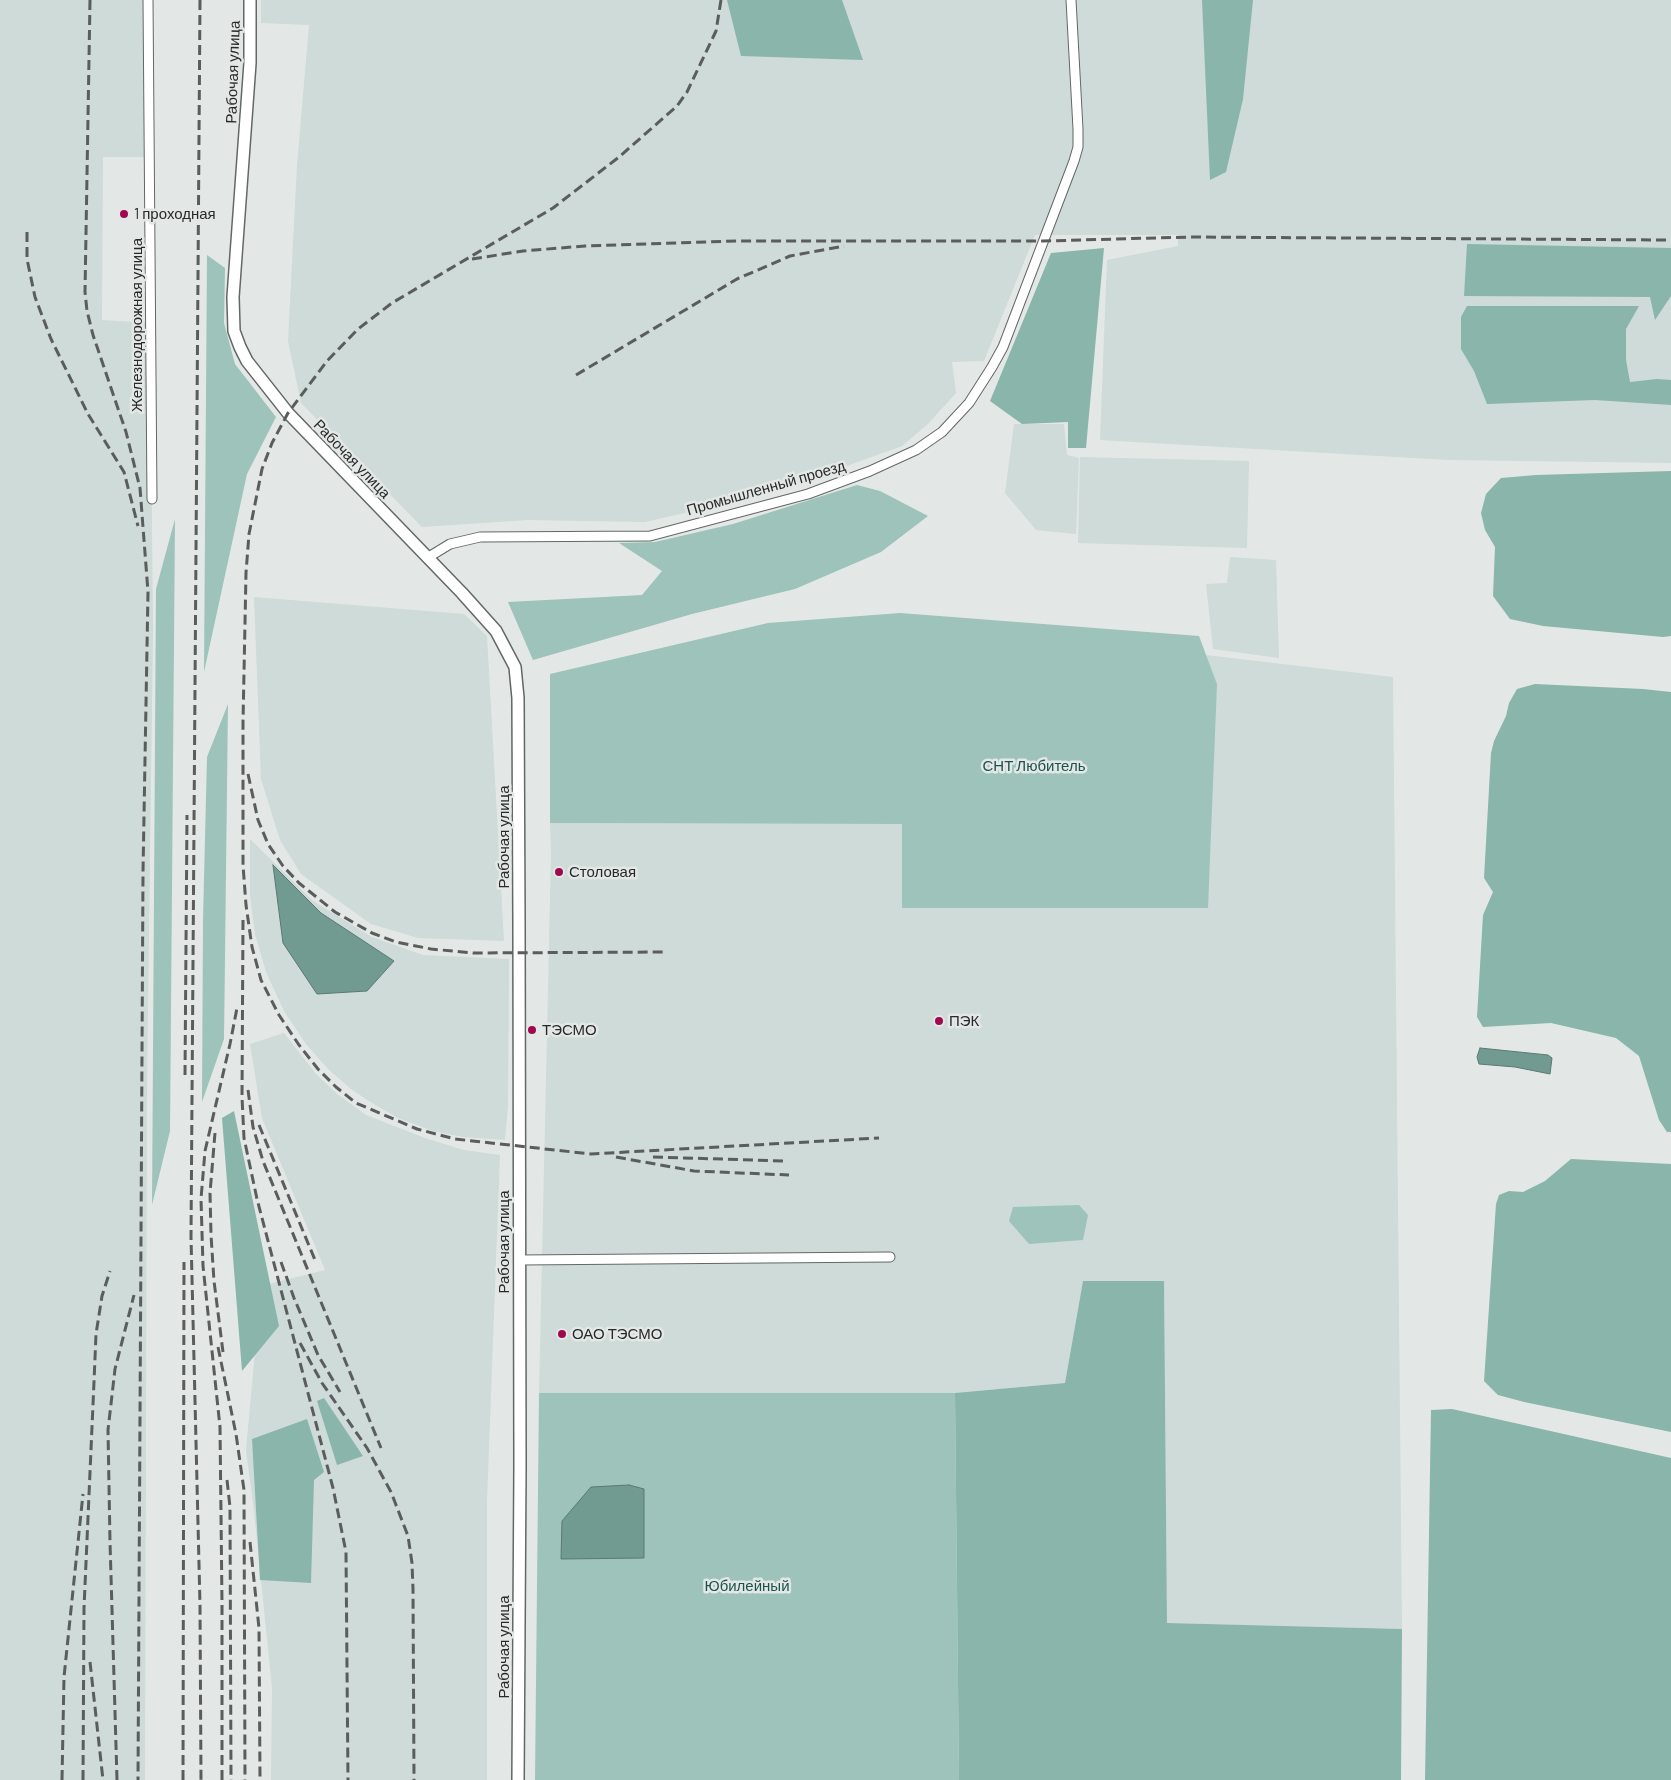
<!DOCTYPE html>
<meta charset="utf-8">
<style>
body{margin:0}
canvas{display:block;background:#e3e7e6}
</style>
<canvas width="1671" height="1780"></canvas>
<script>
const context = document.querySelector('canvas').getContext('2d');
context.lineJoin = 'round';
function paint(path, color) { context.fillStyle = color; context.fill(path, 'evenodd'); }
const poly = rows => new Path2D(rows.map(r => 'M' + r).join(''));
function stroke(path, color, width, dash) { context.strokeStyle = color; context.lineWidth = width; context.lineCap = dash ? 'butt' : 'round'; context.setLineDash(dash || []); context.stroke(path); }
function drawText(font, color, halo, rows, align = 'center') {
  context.font = font + ' Barlow,sans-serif'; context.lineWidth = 5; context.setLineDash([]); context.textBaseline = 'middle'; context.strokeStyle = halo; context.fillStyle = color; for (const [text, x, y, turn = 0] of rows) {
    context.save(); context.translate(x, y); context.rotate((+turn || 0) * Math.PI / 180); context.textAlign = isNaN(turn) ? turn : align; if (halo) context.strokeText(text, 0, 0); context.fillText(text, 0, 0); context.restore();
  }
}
paint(poly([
 [0,0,149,0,151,157,103,157,102,320,150,323,153,629,147,1086,145,1780,0,1780],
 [261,0,1671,0,1671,463,1448,460,1100,440,1107,260,1178,246,1178,235,1035,235,984,361,952,362,956,393,928,424,902,446,772,493,645,522,528,520,422,527,301,403,288,341,297,165,309,25,261,23],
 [1014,424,1064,424,1067,455,1079,458,1076,534,1036,530,1005,493],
 [1080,457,1249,461,1247,548,1078,543],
 [1230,557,1276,560,1279,658,1213,649,1206,584,1227,583],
 [254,597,464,614,487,636,504,941,418,938,371,924,301,874,280,840,261,779],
 [1206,655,1393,677,1402,1629,1167,1623,1164,1282,1083,1281,1065,1383,955,1393,539,1393,551,853,550,823,902,824,903,908,1217,684],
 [250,839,313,901,372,937,423,955,509,959,508,1106,505,1140,463,1137,433,1131,398,1118,372,1103,351,1089,328,1069,306,1044,284,1011,266,972,255,934,250,895],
 [284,1033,316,1074,337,1094,366,1115,425,1138,464,1150,500,1155,487,1501,487,1780,271,1780,272,1688,254,1511,246,1450,261,1286,325,1270,262,1118,250,1044]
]), '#cedbd8');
paint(poly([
 [207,255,225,268,224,323,235,364,276,417,247,474,204,672],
 [857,485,880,491,928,516,881,552,795,589,692,614,533,660,508,602,642,595,662,571,619,543,655,542,733,524],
 [175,519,170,1131,152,1205,156,589],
 [900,613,1199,636,1217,684,1208,908,902,908,902,824,550,823,550,674,768,623],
 [228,704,224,1039,202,1102,203,920,207,757],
 [1079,1205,1088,1215,1083,1240,1029,1244,1009,1221,1013,1207],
 [539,1393,955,1393,959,1780,535,1780]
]), '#9dc3ba');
paint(poly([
 [727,0,842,0,863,60,741,56],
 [1202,0,1253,0,1243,99,1226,172,1210,180],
 [1467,244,1671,248,1671,296,1655,320,1650,297,1464,296],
 [1104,248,1086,448,1068,448,1068,422,1022,424,990,401,1051,253],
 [1467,306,1639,306,1626,329,1626,360,1630,382,1657,379,1671,380,1671,405,1595,400,1487,404,1474,371,1461,349,1461,317],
 [1671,471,1671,636,1663,637,1543,626,1510,619,1493,596,1495,547,1485,530,1481,513,1486,494,1501,478,1536,475],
 [1535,684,1643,689,1671,692,1671,1132,1667,1132,1659,1120,1639,1056,1616,1038,1551,1023,1483,1027,1477,1017,1483,915,1493,892,1484,878,1491,753,1494,741,1506,716,1509,703,1517,689],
 [234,1111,279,1326,242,1371,222,1118],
 [1571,1159,1671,1164,1671,1432,1524,1402,1498,1395,1484,1381,1496,1204,1499,1195,1509,1191,1523,1192,1545,1181],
 [1083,1281,1164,1281,1167,1623,1402,1629,1401,1780,959,1780,955,1393,1065,1383],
 [324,1398,363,1456,337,1465,317,1401],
 [1452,1409,1671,1458,1671,1780,1425,1780,1431,1410],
 [307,1419,324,1472,314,1480,311,1583,260,1580,252,1439]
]), '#89b5aa');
const water = poly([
 [273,865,321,913,394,961,367,991,317,994,283,943,273,865],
 [1480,1048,1548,1055,1552,1058,1550,1074,1515,1067,1479,1064,1477,1057,1480,1048],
 [629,1485,644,1489,644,1558,561,1559,562,1521,591,1487,629,1485]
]);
paint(water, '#719b91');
stroke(water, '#5b7972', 1);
const minor = poly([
 [148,0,152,499],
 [427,558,450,544,480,537,650,536,808,494,870,471,916,450,942,432,969,403,992,367,1003,347,1074,161,1078,147,1078,129,1071,0],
 [520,1260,890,1257]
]);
const tertiary = poly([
 [250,0,250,63,233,297,234,331,240,347,247,361,288,413,462,593,496,631,515,667,518,698,519,923,520,1466,518,1780]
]);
stroke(minor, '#636766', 11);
stroke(tertiary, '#636766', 14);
stroke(minor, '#fff', 9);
stroke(tertiary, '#fff', 11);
stroke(poly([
 [90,0,85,292,87,311,93,335,126,432,140,488,148,592,143,872,138,1780],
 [200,0,191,1237,200,1605,201,1780],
 [721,0,716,31,687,92,677,106,619,157,553,208,392,303,358,329,327,361,288,413,272,443,262,469,249,534,246,573,243,722,243,865,246,905,252,947,261,980,279,1015,299,1045,318,1069,336,1087,356,1103,417,1129,455,1139,591,1154,879,1138],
 [27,232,27,259,35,297,51,339,88,414,124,472,138,526],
 [472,259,523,251,585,246,737,241,1043,241,1191,237,1671,240],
 [576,375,737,279,790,256,844,246],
 [248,774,258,820,268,844,283,866,299,883,335,912,372,933,396,942,431,949,473,953,666,952],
 [243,920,242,1097,244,1138,257,1199,333,1488,346,1552,348,1780],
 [185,1075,187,815],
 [248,1090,253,1127,263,1161,381,1448],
 [259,1125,315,1260],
 [215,1133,210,1193,211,1235,214,1281,223,1352],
 [616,1157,694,1171,789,1175],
 [653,1157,785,1161],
 [281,1262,294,1298,318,1355,340,1392],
 [300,1343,322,1383,367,1448,391,1492,408,1536,412,1563,413,1589,414,1780],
 [218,1347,236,1434,244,1490,245,1780],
 [227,1480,230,1507,231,1780],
 [250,1542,259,1628,260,1780],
 [90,1662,103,1780],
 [62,1780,64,1677,83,1494],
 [83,1780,84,1608,94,1382,96,1334,102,1296,110,1271],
 [117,1780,110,1542,108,1430,115,1369,134,1295],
 [183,1780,184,1262],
 [222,1780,222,1603,220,1427,203,1266,201,1199,205,1151,230,1044,237,1008]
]), '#5a5d5c', 3, [10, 5]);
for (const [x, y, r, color] of [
 [124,214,5,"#9f084f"],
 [559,872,5,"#9f084f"],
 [939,1021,5,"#9f084f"],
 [532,1030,5,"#9f084f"],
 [562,1334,5,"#9f084f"]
]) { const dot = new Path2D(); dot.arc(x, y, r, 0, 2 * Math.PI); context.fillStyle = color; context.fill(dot); stroke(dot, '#e3e7e6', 2); }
drawText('15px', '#282a29', '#e3e7e6', [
 ["Рабочая улица",233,72,-88],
 ["Железнодорожная улица",137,325,-90],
 ["Рабочая улица",352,459,46],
 ["Промышленный проезд",766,488,-16],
 ["Рабочая улица",504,837,-90],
 ["Рабочая улица",504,1242,-90],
 ["Рабочая улица",504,1647,-90]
]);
drawText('15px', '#282a29', '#e3e7e6', [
 ["1 проходная",134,214],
 ["Столовая",569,872],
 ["ПЭК",949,1021],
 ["ТЭСМО",542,1030],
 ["ОАО ТЭСМО",572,1334]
], 'left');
drawText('15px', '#195449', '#e3e7e6', [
 ["СНТ Любитель",1034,766],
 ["Юбилейный",747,1586]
]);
</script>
